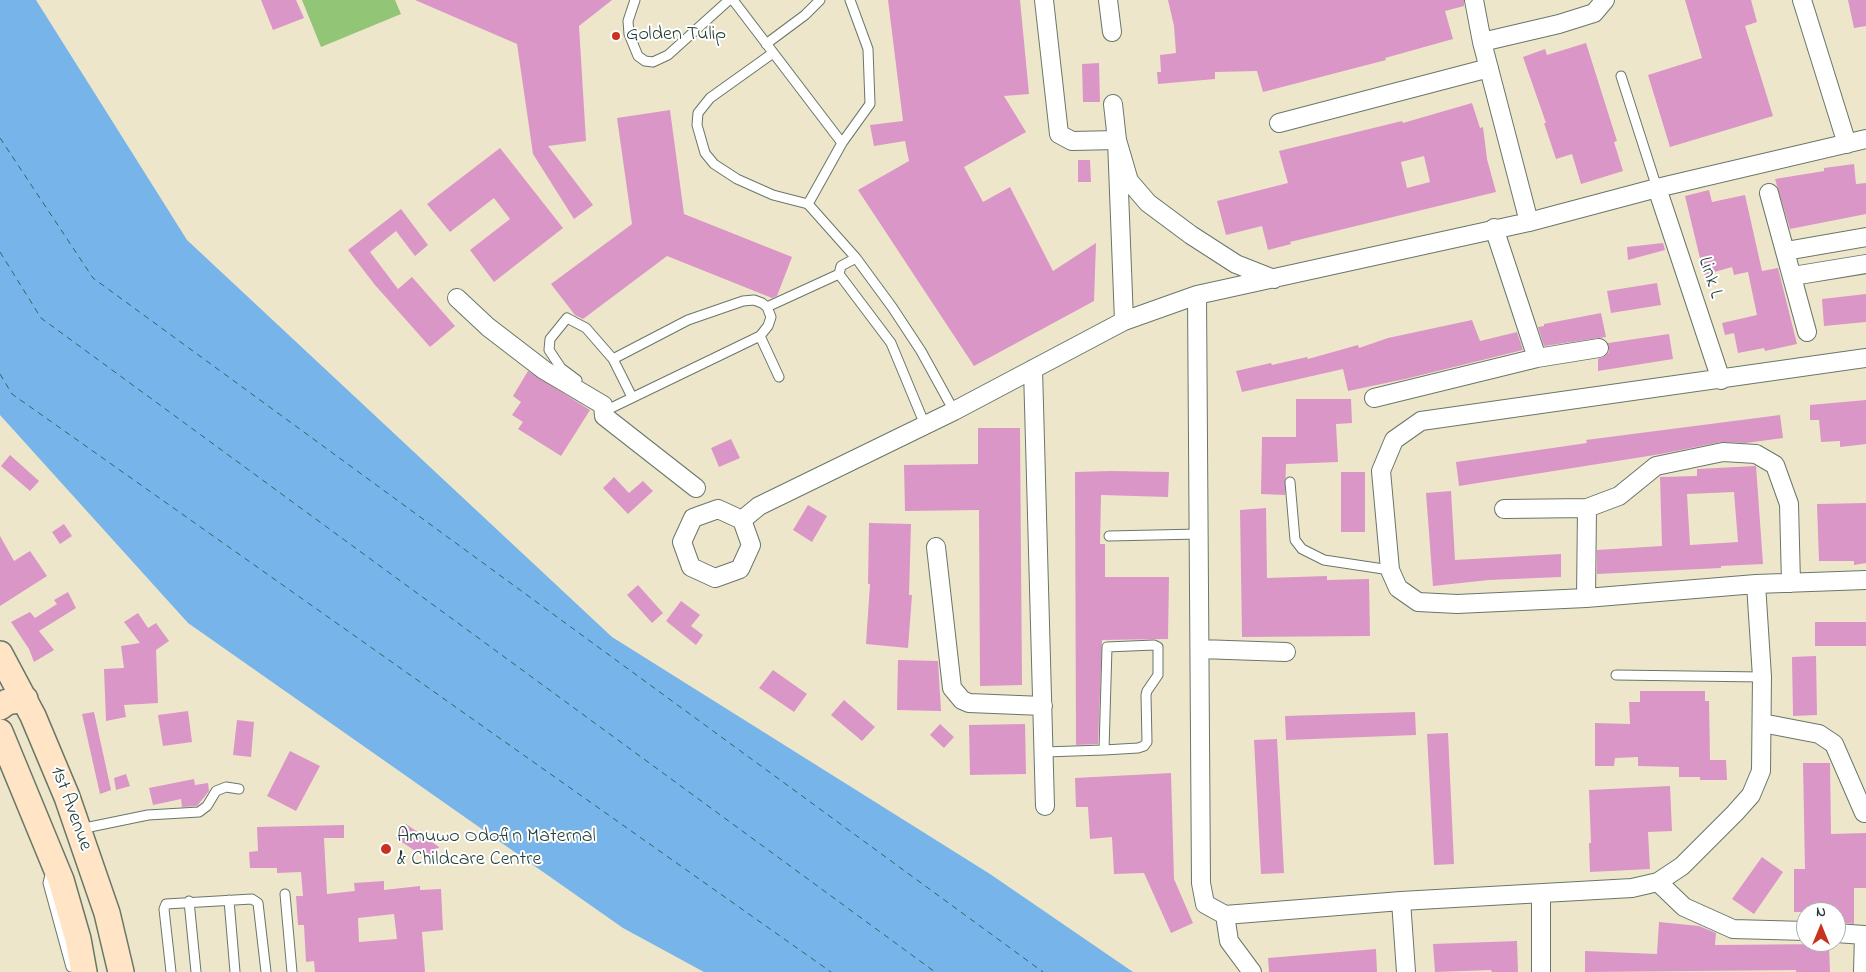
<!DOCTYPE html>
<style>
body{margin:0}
#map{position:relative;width:1866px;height:972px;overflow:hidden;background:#eee6cb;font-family:"Indie Flower",sans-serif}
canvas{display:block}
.north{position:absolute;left:1796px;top:902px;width:50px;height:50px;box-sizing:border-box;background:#fff;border:1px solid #a5b1ae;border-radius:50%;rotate:0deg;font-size:14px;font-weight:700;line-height:20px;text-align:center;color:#1f3d34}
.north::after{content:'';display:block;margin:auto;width:18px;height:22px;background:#c8321e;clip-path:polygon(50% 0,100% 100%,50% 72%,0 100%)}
</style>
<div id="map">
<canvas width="1866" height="972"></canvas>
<div class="north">N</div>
</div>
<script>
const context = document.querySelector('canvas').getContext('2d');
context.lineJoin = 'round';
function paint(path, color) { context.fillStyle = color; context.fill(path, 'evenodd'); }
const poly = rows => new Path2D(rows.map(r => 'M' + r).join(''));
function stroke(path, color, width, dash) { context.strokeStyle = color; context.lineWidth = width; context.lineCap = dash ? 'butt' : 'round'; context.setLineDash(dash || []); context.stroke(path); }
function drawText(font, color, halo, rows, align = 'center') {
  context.font = font + ' "Indie Flower",sans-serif'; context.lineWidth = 4; context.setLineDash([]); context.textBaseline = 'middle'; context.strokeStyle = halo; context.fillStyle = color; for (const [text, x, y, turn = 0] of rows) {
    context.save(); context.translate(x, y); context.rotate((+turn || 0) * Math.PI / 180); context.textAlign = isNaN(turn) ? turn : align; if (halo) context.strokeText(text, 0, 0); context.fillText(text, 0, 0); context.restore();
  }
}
paint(poly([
 [302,0,395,0,401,14,321,47]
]), '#92c576');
paint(poly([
 [0,0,36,0,187,240,612,637,990,874,1133,972,704,972,623,928,188,623,0,415]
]), '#76b4e9');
stroke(poly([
 [0,138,93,278,1043,972],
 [0,252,41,318,935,972],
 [0,374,12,394,831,972]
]), '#39616a', 1, [6, 5]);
paint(poly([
 [261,0,296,0,304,18,273,30],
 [415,0,612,0,579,26,586,141,548,146,593,205,574,219,533,154,517,44],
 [888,0,1020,0,1029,94,1004,96,1026,132,964,167,983,202,1010,187,1053,271,1096,243,1094,301,974,366,858,190,909,161,905,141,874,146,870,125,903,121],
 [1168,0,1464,0,1464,6,1445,11,1453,39,1385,58,1386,60,1263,92,1257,71,1215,72,1215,79,1158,84,1157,72,1161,72,1160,55,1176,53,1174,26],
 [1685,0,1751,0,1757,22,1745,26,1773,116,1670,147,1648,75,1702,58],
 [1848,0,1866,0,1866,26,1854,28],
 [1586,43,1617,141,1614,142,1623,171,1581,184,1572,154,1556,159,1544,123,1546,123,1523,57,1545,49,1547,55],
 [1099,63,1100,102,1083,102,1082,64],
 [1472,103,1480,128,1483,127,1487,159,1496,192,1290,242,1291,244,1268,250,1262,226,1226,235,1217,201,1288,183,1279,151,1402,121,1403,123],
 [1424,156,1430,182,1407,188,1401,162],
 [670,110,684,214,792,257,777,296,772,298,667,256,583,319,575,315,551,284,632,224,617,118],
 [500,148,563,228,494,282,470,250,510,219,494,198,450,232,427,204],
 [1078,160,1090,160,1091,182,1078,182],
 [1854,164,1856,184,1866,183,1866,214,1790,229,1775,179,1824,171,1824,168],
 [1709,190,1712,202,1745,195,1762,271,1778,268,1797,344,1765,351,1764,348,1738,353,1734,333,1725,335,1722,323,1757,315,1748,272,1734,275,1732,267,1704,275,1685,196],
 [401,209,428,245,415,256,396,231,370,252,398,289,412,277,455,326,430,347,375,285,348,250],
 [1663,243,1665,250,1628,260,1627,247],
 [1657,283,1661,305,1611,313,1607,291],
 [1866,294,1866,322,1824,326,1822,299],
 [1601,313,1606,337,1544,346,1538,327,1544,326,1544,324],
 [1472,320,1480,341,1517,332,1523,350,1405,379,1348,391,1343,369,1242,392,1236,371,1271,363,1272,365,1307,357,1308,359,1358,345,1359,348,1388,338],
 [1669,334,1673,359,1598,371,1598,359,1605,356,1609,352,1608,343],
 [528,371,590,410,561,456,518,429,523,422,512,415,521,402,513,396],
 [1296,399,1351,399,1352,423,1336,424,1338,462,1286,464,1285,495,1261,494,1262,437,1296,437],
 [1866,400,1866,444,1840,447,1840,441,1821,442,1819,420,1810,420,1810,405],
 [1780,415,1783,438,1746,443,1721,442,1661,454,1459,486,1456,462,1587,443,1586,440],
 [978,428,1020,428,1022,685,980,686,979,510,905,511,904,465,978,464],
 [731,439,740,458,719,467,711,448],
 [10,455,39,481,30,491,1,466],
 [1756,466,1763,564,1721,566,1721,568,1597,574,1597,550,1662,546,1660,477,1697,476,1697,469],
 [1734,492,1738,542,1690,545,1687,494],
 [1111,471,1169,472,1168,497,1101,495,1100,544,1105,544,1105,577,1169,577,1168,639,1102,640,1098,744,1076,745,1075,472],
 [1341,472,1365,472,1365,532,1341,532],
 [614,477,629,493,643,481,653,491,628,514,603,488],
 [1451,491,1455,560,1561,554,1561,577,1489,580,1433,586,1426,493],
 [1866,503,1866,563,1854,565,1854,561,1819,561,1817,504],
 [808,505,827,516,812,542,793,530],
 [1266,508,1267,578,1327,576,1327,580,1369,579,1370,636,1242,637,1240,510],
 [869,523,911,524,909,595,912,595,908,648,866,644,870,584,868,584],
 [64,524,72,536,60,544,52,532],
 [0,536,14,561,30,551,47,576,0,606],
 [638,585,663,613,652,623,627,595],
 [68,592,76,608,39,631,54,650,34,662,29,649,11,622,30,612,35,618,57,604,54,600],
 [681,601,700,615,691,626,703,635,696,645,666,621],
 [138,613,148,628,156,623,169,641,156,650,158,703,124,705,126,717,106,721,104,669,124,668,121,646,140,643,124,622],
 [1815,622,1866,622,1866,646,1815,646],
 [1816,656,1817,715,1793,716,1792,657],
 [898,660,938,661,941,711,897,710],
 [773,670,807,694,794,712,759,688],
 [1640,691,1705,691,1705,701,1709,701,1710,760,1726,760,1727,780,1700,780,1700,777,1679,777,1679,767,1638,766,1638,757,1615,758,1614,766,1595,766,1595,723,1630,724,1629,702,1640,702],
 [844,700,875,727,862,741,831,715],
 [188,711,192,742,163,746,158,715],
 [94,712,111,790,100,794,82,714],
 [1415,712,1416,735,1286,740,1285,716],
 [237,720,254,722,251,757,233,755],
 [940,724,954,737,944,748,930,735],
 [1025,724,1026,774,970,775,969,725],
 [1448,733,1454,864,1434,865,1427,734],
 [1277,739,1284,873,1261,874,1254,740],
 [290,751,320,766,296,811,267,796],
 [1803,763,1830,763,1831,834,1866,833,1866,888,1854,888,1854,924,1836,922,1836,912,1794,912,1794,869,1805,869],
 [1171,773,1174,879,1193,923,1171,933,1144,873,1114,874,1112,837,1090,839,1088,807,1076,807,1075,778],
 [126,774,130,786,116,790,114,778],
 [194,779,195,785,208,783,209,791,197,806,182,807,181,799,153,805,149,788],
 [1670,786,1672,831,1648,832,1650,869,1590,872,1589,843,1591,843,1589,790],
 [406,824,439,847,430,861,396,838],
 [344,825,344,838,324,838,327,894,355,891,354,883,384,881,384,890,420,886,420,890,441,889,443,930,422,932,425,972,315,972,314,961,306,962,304,925,298,925,296,896,303,896,301,872,277,873,277,868,250,868,249,852,258,851,257,827],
 [394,914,397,939,359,942,358,918],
 [1762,857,1783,872,1754,914,1732,899],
 [1659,922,1699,926,1716,933,1715,945,1829,944,1830,972,1796,972,1796,970,1585,972,1585,951,1657,954],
 [1517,941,1518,972,1492,972,1491,970,1435,972,1433,944],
 [1376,949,1377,972,1269,972,1268,958]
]), '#da96c6');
const lane = poly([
 [635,0,628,21,629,34,638,56,645,61,653,62,668,55,729,0],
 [733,0,842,143],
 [766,44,805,15,820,0],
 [773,53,710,98,698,113,697,125,705,153,714,164,737,179,773,195,808,204,856,258,892,307,921,351,954,411],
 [1621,76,1657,188],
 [808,204,842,143,870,104,868,49,850,0],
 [856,258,841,266,839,274,891,343,925,425],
 [767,307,839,274],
 [760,336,779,377],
 [577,380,561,368,549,350,550,339,567,318,586,328,613,359,632,397],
 [604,416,611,408,760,336,768,326,771,317,767,307,762,303,754,300,743,301,688,320,613,359],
 [1290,482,1295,540,1302,549,1324,560,1390,570],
 [1109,536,1199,534],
 [1616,675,1762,677],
 [1044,752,1104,750,1138,748,1144,746,1147,742,1146,695,1147,691,1158,675,1158,647,1154,645,1107,647,1104,750],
 [80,829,148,815,199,812,207,806,216,791,226,787,239,789],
 [54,877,50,875,48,883,71,967],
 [285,894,292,972],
 [229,900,235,972],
 [189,901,196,972],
 [171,972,164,909,166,904,252,899,258,903,266,972]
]);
const street = poly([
 [1044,0,1059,134,1072,141,1117,140,1129,181,1148,203,1191,235,1236,264,1274,279],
 [1108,0,1112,32],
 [1474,0,1482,42,1529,222],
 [1802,0,1847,144],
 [1482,42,1559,24,1594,13,1605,0],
 [1113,104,1117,140,1124,321],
 [1279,123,1489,68],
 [1657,188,1721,380],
 [1769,193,1807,332],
 [1494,228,1537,358],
 [1786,251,1866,237],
 [1793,276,1866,264],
 [1197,295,1201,883,1205,904,1225,915,1401,901,1632,888,1658,882,1682,866,1735,813,1751,795,1761,771,1762,677,1756,584],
 [457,298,488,327,544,370,603,405,604,416,696,488],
 [1866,358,1421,421,1394,440,1381,471,1390,570,1398,588,1418,602,1457,604,1586,598,1756,584,1866,580],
 [1033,369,1045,806],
 [1374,398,1537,358,1599,348],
 [718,509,742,520,751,545,740,569,715,578,691,567,682,542,693,518,718,509],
 [1504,509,1587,508,1619,496,1656,466,1723,452,1756,454,1775,465,1789,504,1791,583],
 [742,520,759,506,954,411,1124,321,1197,295,1529,222,1657,188,1866,139],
 [936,547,952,688,962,700,969,703,1043,706],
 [1586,598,1587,508],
 [1200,649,1286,652],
 [1762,723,1819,734,1834,744,1864,813],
 [1658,882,1684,907,1733,929,1806,931],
 [1541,894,1541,972],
 [1401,901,1406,972],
 [1225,915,1229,941,1252,972],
 [1836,933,1864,935,1863,972]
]);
const secondary = poly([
 [0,654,33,716,67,797,107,913,121,972],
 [0,707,7,702,25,699],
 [0,732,61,880,78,939,84,972]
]);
stroke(lane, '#677869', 11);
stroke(street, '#677869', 20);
stroke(secondary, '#677869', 28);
stroke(lane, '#fff', 9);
stroke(street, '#fff', 18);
stroke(secondary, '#ffe4c6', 25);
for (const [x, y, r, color] of [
 [616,36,5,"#c8321e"],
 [386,849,6,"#c8321e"]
]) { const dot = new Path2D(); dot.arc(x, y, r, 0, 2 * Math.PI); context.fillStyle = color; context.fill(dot); stroke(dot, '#fff', 2); }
drawText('20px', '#1f3d34', '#fff', [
 ["Golden Tulip",626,36],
 ["Amuwo Odofin Maternal",397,838],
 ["& Childcare Centre",397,861]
], 'left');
drawText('20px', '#1f3d34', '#fff', [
 ["Link L",1709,278,72],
 ["1st Avenue",70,809,70]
]);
</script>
